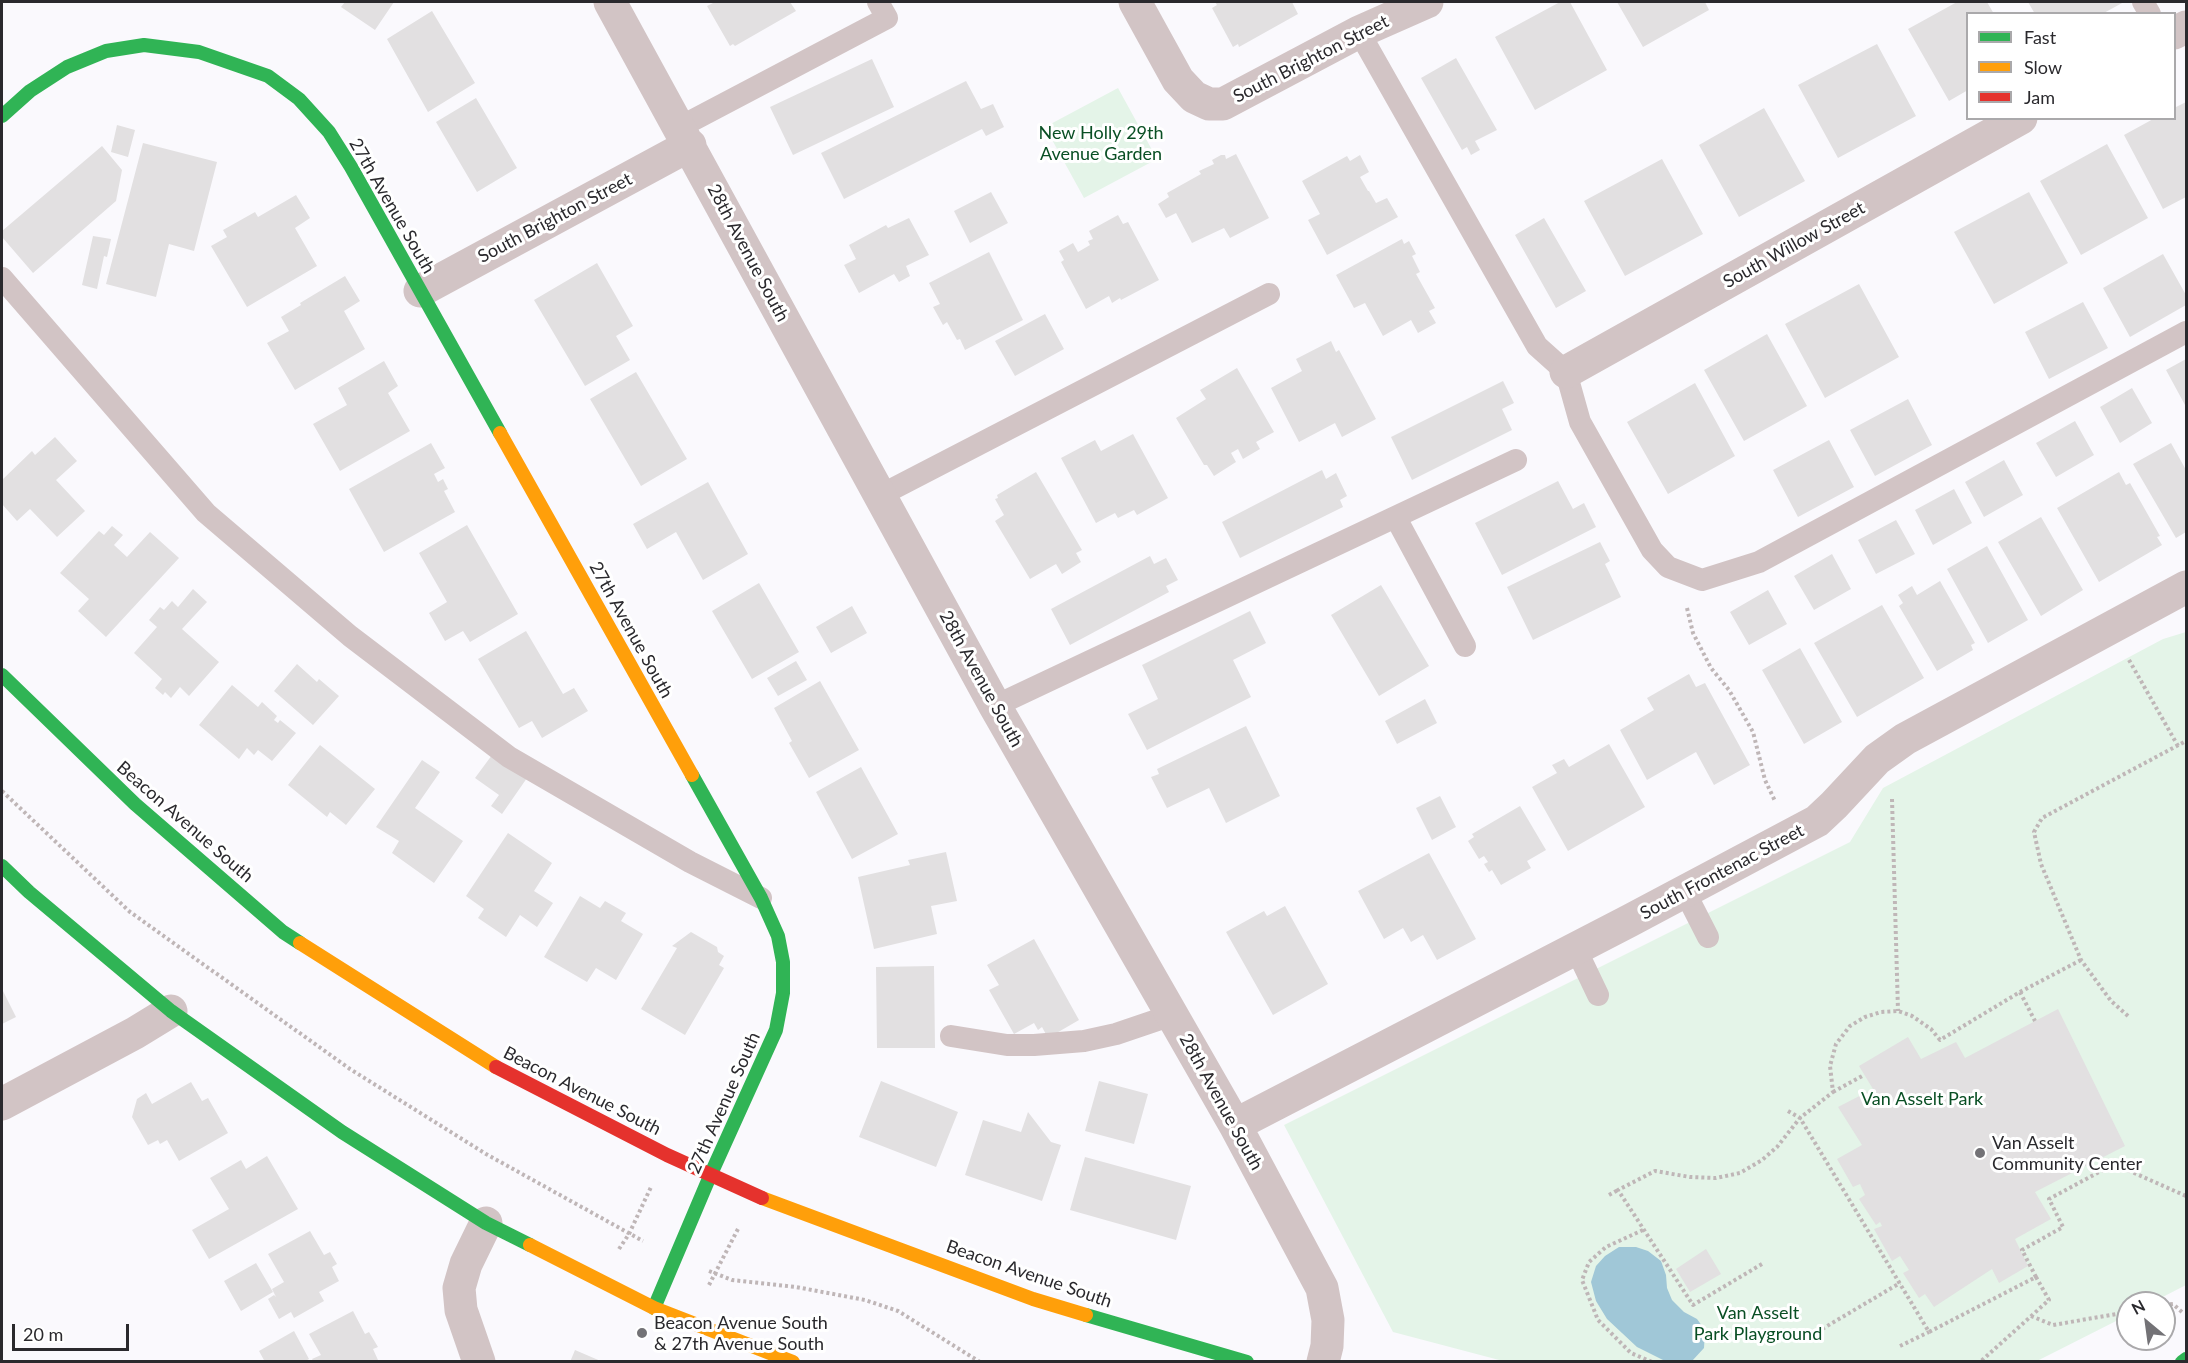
<!DOCTYPE html>
<style>
body{margin:0}
#map{position:relative;width:2188px;height:1363px;overflow:hidden;background:#faf9fd;font-family:Lato,sans-serif}
canvas{display:block}
.frame{position:absolute;inset:0;border:3px solid #2a292d;pointer-events:none}
.legend{position:absolute;left:1966px;top:12px;width:210px;height:108px;box-sizing:border-box;background:#fff;border:2px solid #aaa9ab;margin:0;padding:8px 10px;list-style:none;font-size:18px;color:#2a292d}
.legend li{display:flex;align-items:center;gap:12px;height:30px}
.legend b{width:30px;border:2px solid #aaa9ab}
.north{position:absolute;left:2116px;top:1291px;width:60px;height:60px;box-sizing:border-box;background:#fff;border:2px solid #aaa9ab;border-radius:50%;rotate:331deg;font-size:16px;font-weight:700;line-height:24px;text-align:center;color:#2a292d}
.north::after{content:'';display:block;margin:auto;width:21px;height:27px;background:#737276;clip-path:polygon(50% 0,100% 100%,50% 72%,0 100%)}
.scale{position:absolute;left:12px;top:1324px;width:117px;height:27px;box-sizing:border-box;border:3px solid #2a292d;border-top:0;padding-left:8px;font-size:18px;line-height:21px;white-space:nowrap;color:#2a292d;-webkit-text-stroke:4px #fff;paint-order:stroke}
</style>
<div id="map">
<canvas width="2188" height="1363"></canvas>
<div class="frame"></div>
<ul class="legend">
<li><b style="height:8px;background:#30b455"></b>Fast</li>
<li><b style="height:8px;background:#ff9f0a"></b>Slow</li>
<li><b style="height:8px;background:#e5322d"></b>Jam</li>
</ul>
<div class="north">N</div>
<div class="scale">20 m</div>
</div>
<script>
const context = document.querySelector('canvas').getContext('2d');
context.lineJoin = 'round';
function paint(path, color) { context.fillStyle = color; context.fill(path, 'evenodd'); }
const poly = rows => new Path2D(rows.map(r => 'M' + r).join(''));
function stroke(path, color, width, dash) { context.strokeStyle = color; context.lineWidth = width; context.lineCap = dash ? 'butt' : 'round'; context.setLineDash(dash || []); context.stroke(path); }
function drawText(font, color, halo, rows, align = 'center') {
  context.font = font + ' Lato,sans-serif'; context.lineWidth = 6; context.setLineDash([]); context.textBaseline = 'middle'; context.strokeStyle = halo; context.fillStyle = color; for (const [text, x, y, turn = 0] of rows) {
    context.save(); context.translate(x, y); context.rotate((+turn || 0) * Math.PI / 180); context.textAlign = isNaN(turn) ? turn : align; if (halo) context.strokeText(text, 0, 0); context.fillText(text, 0, 0); context.restore();
  }
}
paint(poly([
 [1118,88,1157,159,1084,198,1045,127],
 [2186,632,2186,1285,2151,1303,2128,1303,2128,1315,2037,1361,1503,1361,1393,1332,1284,1125,1850,842,1883,788,2163,639]
]), '#e4f4e8');
paint(poly([
 [1619,1247,1636,1247,1648,1251,1661,1261,1666,1275,1667,1288,1672,1300,1684,1312,1697,1319,1705,1330,1704,1348,1692,1361,1663,1360,1637,1347,1607,1319,1596,1301,1591,1282,1596,1266,1605,1256]
]), '#a0c7d7');
paint(poly([
 [345,2,394,2,375,30,341,7],
 [712,2,790,2,796,11,735,46,733,44,730,46,707,6,713,3],
 [1215,2,1292,2,1298,14,1239,47,1238,44,1233,47,1212,8,1217,5],
 [1560,2,1570,2,1607,70,1535,110,1495,37],
 [1617,2,1705,2,1709,10,1643,47],
 [1957,2,1987,2,1994,14,1968,14,1968,90,1949,101,1908,29],
 [2028,2,2124,2,2102,14,2035,14],
 [432,11,475,83,428,112,387,39],
 [1877,44,1916,116,1838,158,1798,85],
 [1456,58,1497,130,1475,141,1480,150,1471,155,1467,147,1462,150,1421,78],
 [872,59,894,107,793,155,770,107],
 [966,81,981,109,993,104,1004,127,986,136,982,129,844,199,821,153],
 [476,98,517,168,477,192,436,122],
 [2186,102,2186,197,2163,209,2124,135,2155,118,2174,118,2174,108],
 [1764,108,1805,181,1739,217,1699,145],
 [117,125,135,130,128,157,111,152],
 [143,143,217,162,194,251,169,244,156,297,106,284],
 [2107,144,2148,218,2081,255,2040,181],
 [102,146,122,170,116,201,33,273,2,237,2,231],
 [1236,154,1269,218,1230,238,1224,228,1192,243,1176,213,1166,218,1158,204,1169,197,1167,193,1201,174,1199,171,1214,164,1212,160,1221,155,1225,155,1226,159],
 [1360,155,1369,172,1360,177,1368,191,1369,191,1376,203,1387,198,1398,217,1327,255,1308,220,1320,214,1302,181,1347,156,1350,161],
 [1662,159,1703,234,1625,276,1584,201],
 [991,192,1008,223,970,243,954,211],
 [2029,192,2068,263,1994,304,1954,232],
 [296,195,310,218,295,228,317,266,247,307,211,246,227,237,223,230,255,212,258,217],
 [1118,215,1123,224,1128,222,1159,280,1121,300,1120,298,1112,303,1109,296,1086,309,1061,262,1064,260,1059,251,1073,243,1078,252,1090,245,1088,241,1093,239,1089,231],
 [909,218,929,255,906,266,910,276,899,282,894,274,859,293,844,265,856,259,849,245,886,225,888,228],
 [1544,218,1586,291,1556,308,1515,235],
 [93,236,111,239,107,257,104,256,97,289,82,285],
 [1402,239,1404,244,1409,241,1416,254,1412,256,1420,272,1416,274,1435,308,1429,311,1436,323,1418,333,1411,320,1383,336,1365,303,1354,308,1336,275],
 [989,252,1023,320,965,350,960,339,957,340,947,322,943,325,933,307,940,304,929,283],
 [2163,254,2186,295,2186,305,2130,337,2103,288],
 [597,263,633,326,616,336,630,360,585,386,534,300],
 [345,276,360,301,344,311,365,349,295,390,267,343,289,331,281,317,301,305,300,303],
 [1859,284,1899,357,1825,398,1785,324],
 [2083,302,2108,348,2049,379,2025,332],
 [1045,314,1064,349,1015,376,995,341],
 [1767,334,1807,406,1744,441,1704,370],
 [1331,341,1336,352,1339,350,1376,419,1342,437,1335,423,1299,442,1271,388,1302,371,1296,359],
 [2186,359,2186,404,2185,405,2166,370],
 [384,361,398,386,388,393,410,431,340,471,313,424,347,405,338,388],
 [1237,368,1274,432,1256,442,1260,449,1243,459,1238,449,1231,453,1236,462,1214,476,1207,465,1204,465,1176,418,1206,399,1200,390],
 [636,372,687,459,641,486,590,399],
 [1503,381,1514,403,1502,409,1512,430,1412,480,1391,437],
 [1695,383,1735,456,1668,494,1627,422],
 [2132,388,2152,423,2120,443,2100,407],
 [1908,399,1932,445,1875,476,1850,430],
 [2075,421,2094,455,2056,477,2036,443],
 [1133,434,1168,498,1137,515,1134,510,1118,518,1115,513,1096,523,1061,458,1095,440,1101,451],
 [55,437,77,461,56,480,85,511,57,537,30,509,17,521,2,504,2,480,32,451,35,455],
 [1829,440,1854,487,1798,517,1773,470],
 [431,443,445,468,434,474,438,482,443,479,448,489,444,491,455,512,384,552,349,489],
 [2171,443,2186,470,2186,532,2176,538,2133,464],
 [2004,460,2023,495,1984,517,1965,482],
 [1322,470,1326,479,1336,473,1347,496,1340,500,1343,507,1240,558,1222,522],
 [1036,472,1082,550,1076,553,1081,562,1062,574,1056,564,1030,579,995,521,1004,515,995,499,998,498,997,495],
 [2119,472,2126,485,2130,483,2160,536,2157,537,2162,545,2099,582,2057,508],
 [1558,481,1573,509,1584,503,1596,527,1502,575,1475,523],
 [708,482,748,554,703,580,676,532,647,549,633,524],
 [1954,489,1972,523,1933,545,1915,510],
 [2041,517,2083,590,2041,616,1998,542],
 [1896,520,1915,554,1876,574,1858,540],
 [467,525,518,614,470,642,463,631,445,641,429,613,447,602,419,553],
 [112,526,123,535,114,545,127,557,150,532,179,558,106,637,78,611,89,599,60,573,99,531,104,535],
 [1600,542,1610,561,1605,564,1621,597,1533,640,1507,587],
 [1987,546,2028,620,1988,643,1947,569],
 [1832,554,1851,589,1814,610,1794,576],
 [1150,556,1154,564,1166,558,1178,580,1166,586,1169,592,1070,645,1051,609],
 [1940,581,1975,643,1971,645,1973,650,1937,671,1899,606,1903,603,1898,595,1912,586,1917,595],
 [759,583,799,652,752,679,712,611],
 [1381,585,1429,666,1379,696,1331,615],
 [193,589,207,602,182,629,219,662,189,696,180,687,171,698,165,692,163,695,155,688,162,679,134,653,157,627,149,620,160,607,164,610,172,601,178,607],
 [1768,590,1787,624,1749,645,1730,612],
 [1882,605,1924,678,1857,717,1814,643],
 [852,606,867,633,831,653,816,627],
 [1250,611,1266,643,1233,660,1251,697,1147,750,1128,714,1158,699,1142,665],
 [526,631,563,694,574,688,588,711,542,738,532,721,519,728,478,659],
 [1800,648,1842,722,1804,744,1762,670],
 [796,661,807,680,778,696,767,678],
 [297,664,317,682,319,679,339,696,313,725,274,691],
 [1689,674,1696,687,1705,683,1750,765,1714,785,1696,752,1647,780,1620,730,1654,710,1647,698],
 [820,681,859,750,809,778,789,743,792,741,774,708],
 [232,685,258,707,262,702,277,716,274,720,278,723,280,720,296,733,272,761,258,750,254,755,247,748,239,759,199,725],
 [1425,699,1437,723,1397,744,1385,721],
 [1246,726,1280,796,1226,823,1209,788,1167,808,1151,777,1159,774,1157,769],
 [1609,744,1645,807,1568,851,1532,787,1557,773,1552,765,1564,759,1569,767],
 [320,745,375,789,346,825,330,812,327,817,288,785],
 [492,755,527,778,502,814,491,806,499,795,475,778],
 [422,760,440,772,415,808,463,841,434,883,392,853,399,841,376,827],
 [861,767,898,834,852,859,816,792],
 [1440,796,1456,827,1432,840,1416,808],
 [1520,806,1546,850,1527,861,1531,868,1501,885,1492,870,1489,872,1484,864,1488,862,1484,856,1479,859,1468,841,1474,837,1472,834],
 [508,833,552,863,534,891,553,903,537,927,520,915,506,937,478,918,484,909,466,896],
 [946,852,957,901,931,906,937,934,874,949,858,877,910,865,908,860],
 [1429,853,1476,939,1437,960,1423,935,1411,942,1403,928,1384,939,1358,891],
 [580,896,600,908,605,901,626,913,621,921,643,934,616,980,596,968,587,982,544,957],
 [1285,906,1328,984,1273,1015,1226,932,1264,911,1267,916],
 [691,932,717,947,718,952,724,956,719,965,724,968,685,1035,641,1009,677,948,672,946],
 [1034,939,1079,1020,1048,1038,1042,1027,1038,1030,1034,1023,1014,1034,989,990,999,985,987,965],
 [934,966,935,1048,877,1048,876,967],
 [2,989,16,1017,2,1024],
 [2058,1009,2125,1146,2035,1192,2051,1219,2015,1239,2028,1266,1999,1283,1992,1269,1934,1307,1925,1294,1919,1298,1903,1273,1909,1270,1900,1256,1892,1261,1874,1229,1882,1226,1880,1222,1876,1225,1859,1199,1865,1195,1860,1184,1853,1187,1837,1159,1862,1145,1838,1107,1873,1089,1859,1066,1908,1037,1921,1059,1956,1042,1965,1058],
 [881,1081,958,1112,936,1167,859,1137],
 [1099,1081,1148,1094,1134,1144,1085,1131],
 [191,1082,202,1101,208,1098,228,1133,179,1161,167,1140,160,1144,158,1140,148,1145,132,1117,137,1099,146,1093,152,1104],
 [1028,1112,1051,1142,1061,1145,1042,1201,965,1175,983,1120,1021,1132],
 [267,1156,298,1209,209,1259,192,1230,229,1209,210,1178,241,1160,246,1169],
 [1085,1157,1191,1186,1176,1240,1070,1210],
 [310,1231,324,1255,330,1252,337,1264,332,1267,339,1281,319,1292,324,1301,294,1318,291,1312,279,1319,268,1299,274,1295,276,1297,272,1289,284,1282,268,1254],
 [1706,1249,1721,1274,1690,1292,1676,1269],
 [256,1263,273,1292,241,1311,224,1281],
 [353,1311,365,1334,369,1332,378,1347,373,1349,378,1360,314,1362,312,1359,321,1355,309,1334],
 [294,1331,309,1359,304,1362,265,1362,259,1351],
 [575,1350,603,1362,570,1362]
]), '#e2e0e1');
stroke(poly([
 [1687,608,1693,633,1711,668,1729,690,1753,732,1765,780,1775,801],
 [2129,660,2178,746],
 [2,791,130,912,350,1069,486,1154,643,1241],
 [1892,799,1898,1011],
 [2020,992,2035,1021],
 [2128,1016,2111,1001,2081,960,2041,864,2034,832,2042,818,2186,741],
 [1833,1092,1864,1075],
 [1788,1111,1800,1118,1929,1332,2036,1277,2049,1300,1980,1362],
 [1609,1195,1618,1190],
 [1643,1230,1606,1247,1589,1262,1582,1280,1598,1320,1631,1353,1652,1362],
 [619,1249,629,1234,651,1187],
 [1762,1264,1693,1305,1618,1190,1655,1171,1690,1177,1716,1178,1740,1173,1762,1160,1777,1147,1800,1118,1833,1092,1830,1066,1836,1044,1850,1026,1865,1017,1881,1012,1898,1011,1912,1016,1931,1029,1940,1040,2020,992,2081,960],
 [709,1271,732,1280,796,1287,865,1300,898,1311,980,1362],
 [2036,1277,2022,1250,2063,1227,2049,1199,2114,1164,2186,1196],
 [709,1285,739,1227],
 [2164,1305,2173,1304,2182,1312],
 [2031,1316,2053,1325,2128,1312],
 [1817,1332,1900,1283],
 [1900,1346,1929,1332]
]), '#bfb6b7', 4, [3, 3]);
stroke(poly([
 [2143,2,2150,14],
 [1359,32,1537,346,1566,372,1580,422,1652,550,1668,567,1702,580,1759,562,2186,332],
 [680,127,887,18,878,2],
 [2,278,206,513,350,636,509,757,690,862,761,898],
 [879,496,1269,294],
 [1396,518,1465,646],
 [995,706,1516,460],
 [1685,892,1708,937],
 [1576,949,1598,995],
 [951,1036,1007,1045,1034,1045,1084,1041,1116,1034,1172,1015]
]), '#d2c4c5', 22);
stroke(poly([
 [610,2,995,706,1235,1125,1322,1288,1328,1320,1327,1346,1323,1362],
 [1135,2,1178,80,1194,97,1209,104,1223,104,1359,32,1427,2],
 [2174,33,2186,27],
 [420,291,690,145],
 [1566,372,2021,118],
 [2,1104,135,1033,171,1011],
 [1235,1125,1629,921,1817,821,1834,805,1877,759,1905,739,2186,587],
 [479,1362,461,1310,459,1288,466,1264,486,1223]
]), '#d2c4c5', 33);
stroke(poly([
 [2,116,30,91,67,67,106,51,144,45,199,52,268,76,299,99,329,132,351,167,500,433],
 [2,675,135,804,283,932,300,943],
 [2,866,29,892,171,1011,342,1132,486,1223,530,1245],
 [654,1308,710,1176,776,1030,783,993,783,962,778,936,761,898,692,775],
 [1086,1315,1247,1362],
 [2182,1362,2186,1359]
]), '#30b455', 14);
stroke(poly([
 [500,433,692,775],
 [300,943,496,1067],
 [762,1198,1033,1299,1086,1315],
 [530,1245,654,1308,793,1362]
]), '#ff9f0a', 14);
stroke(poly([
 [496,1067,667,1155,762,1198]
]), '#e5322d', 14);
for (const [x, y, r, color] of [
 [1980,1153,6,"#737276"],
 [642,1333,6,"#737276"]
]) { const dot = new Path2D(); dot.arc(x, y, r, 0, 2 * Math.PI); context.fillStyle = color; context.fill(dot); stroke(dot, '#fff', 2); }
drawText('18px', '#2a292d', '#fff', [
 ["South Brighton Street",1311,59,-27],
 ["27th Avenue South",392,206,60],
 ["South Brighton Street",555,218,-28],
 ["South Willow Street",1794,245,-29],
 ["28th Avenue South",748,253,62],
 ["27th Avenue South",631,630,61],
 ["28th Avenue South",981,679,61],
 ["Beacon Avenue South",185,822,41],
 ["South Frontenac Street",1722,872,-28],
 ["Beacon Avenue South",582,1091,27],
 ["28th Avenue South",1221,1102,61],
 ["27th Avenue South",724,1103,-66],
 ["Beacon Avenue South",1029,1274,19]
]);
drawText('18px', '#094f24', '#fff', [
 ["New Holly 29th",1101,133],
 ["Avenue Garden",1101,154],
 ["Van Asselt Park",1922,1099],
 ["Van Asselt",1758,1313],
 ["Park Playground",1758,1334]
]);
drawText('18px', '#2a292d', '#fff', [
 ["Van Asselt",1992,1143],
 ["Community Center",1992,1164],
 ["Beacon Avenue South",654,1323],
 ["& 27th Avenue South",654,1344]
], 'left');
</script>
